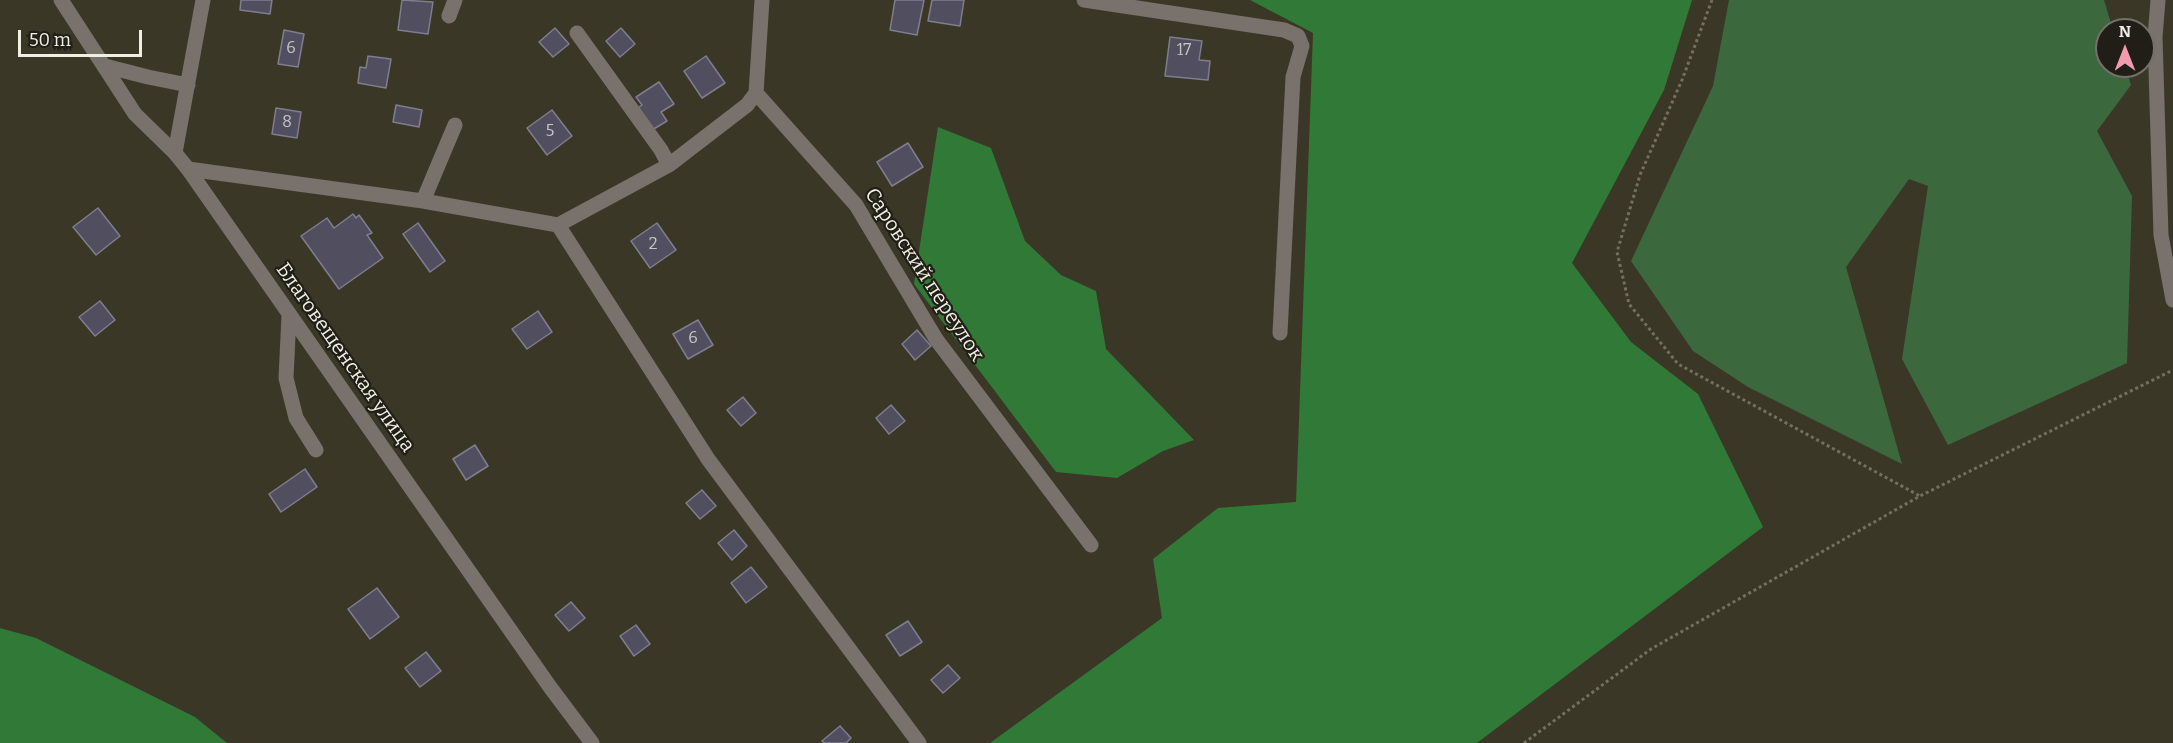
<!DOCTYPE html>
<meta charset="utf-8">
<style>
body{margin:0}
#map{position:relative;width:2173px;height:743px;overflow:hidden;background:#3b3727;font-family:Bitter,serif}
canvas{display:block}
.north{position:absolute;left:2095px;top:18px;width:60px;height:60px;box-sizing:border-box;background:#201e17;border:2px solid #747169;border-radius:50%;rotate:0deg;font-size:16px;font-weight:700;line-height:24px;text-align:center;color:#f1eee4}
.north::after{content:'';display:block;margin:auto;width:21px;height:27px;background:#f29aae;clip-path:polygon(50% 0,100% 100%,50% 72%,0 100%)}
.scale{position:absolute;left:18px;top:30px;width:124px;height:27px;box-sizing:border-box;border:3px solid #f1eee4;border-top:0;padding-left:8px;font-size:18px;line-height:21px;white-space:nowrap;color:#f1eee4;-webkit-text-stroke:4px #201e17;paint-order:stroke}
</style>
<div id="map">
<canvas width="2173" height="743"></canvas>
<div class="north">N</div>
<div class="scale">50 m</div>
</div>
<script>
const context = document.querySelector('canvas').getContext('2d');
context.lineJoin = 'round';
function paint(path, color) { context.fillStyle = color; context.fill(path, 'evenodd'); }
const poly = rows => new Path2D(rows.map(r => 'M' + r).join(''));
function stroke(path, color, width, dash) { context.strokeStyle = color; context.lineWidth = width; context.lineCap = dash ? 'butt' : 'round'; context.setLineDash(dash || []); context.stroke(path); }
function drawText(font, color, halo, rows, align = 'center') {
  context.font = font + ' Bitter,serif'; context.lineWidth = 4.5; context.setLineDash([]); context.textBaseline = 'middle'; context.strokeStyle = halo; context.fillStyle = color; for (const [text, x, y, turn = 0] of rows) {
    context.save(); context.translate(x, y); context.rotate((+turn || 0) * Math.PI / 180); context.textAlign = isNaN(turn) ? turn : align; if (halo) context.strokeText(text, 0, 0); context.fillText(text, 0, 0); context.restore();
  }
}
paint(poly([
 [1729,0,2104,0,2113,30,2107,30,2107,66,2125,66,2131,85,2097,131,2132,196,2127,363,1948,445,1902,359,1928,186,1909,179,1846,267,1902,464,1748,387,1693,351,1631,261,1713,86]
]), '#3b693d');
paint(poly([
 [1250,0,1692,0,1664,90,1572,263,1631,342,1698,394,1763,527,1477,743,990,743,1162,618,1153,559,1218,508,1296,502,1313,33],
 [938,127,991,148,1025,241,1061,275,1096,291,1106,349,1194,440,1163,451,1117,478,1056,472,914,284],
 [0,628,36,638,195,717,227,743,0,743]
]), '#307936');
const building = poly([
 [241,0,272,0,270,14,240,10,241,0],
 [402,0,433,2,428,34,398,30,402,0],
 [895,0,924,0,917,35,890,30,895,0],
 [932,0,964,0,960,26,928,21,932,0],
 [555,28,569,44,553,57,539,42,555,28],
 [621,28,635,44,620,57,606,41,621,28],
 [284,30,304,34,298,67,278,64,284,30],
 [1170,37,1202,41,1199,60,1210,61,1208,80,1165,76,1170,37],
 [368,56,391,59,386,88,358,83,360,67,366,68,368,56],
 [706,56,725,83,702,98,684,71,706,56],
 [659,82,674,104,661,112,667,121,652,130,638,108,642,105,636,97,659,82],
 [396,105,422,110,419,127,393,122,396,105],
 [276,108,301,112,297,138,272,134,276,108],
 [552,110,572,136,547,155,527,128,552,110],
 [908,143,923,167,892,186,877,162,908,143],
 [98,208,120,236,96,255,73,227,98,208],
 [353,214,356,218,359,215,372,233,367,235,383,258,339,289,301,236,327,218,334,228,353,214],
 [418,223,445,261,430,272,403,234,418,223],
 [657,223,676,250,650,268,631,241,657,223],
 [100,301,115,320,95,336,79,317,100,301],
 [538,311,552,332,527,349,512,329,538,311],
 [698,320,713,345,688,359,673,334,698,320],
 [917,330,931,346,915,360,902,344,917,330],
 [743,397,756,413,741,426,727,410,743,397],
 [891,405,905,421,889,434,876,418,891,405],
 [475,445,488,466,466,480,453,459,475,445],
 [305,469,317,487,281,512,269,494,305,469],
 [702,490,716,506,700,519,686,503,702,490],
 [734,530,747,546,732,560,718,543,734,530],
 [751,567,767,587,746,603,731,583,751,567],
 [377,588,399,617,370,639,348,609,377,588],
 [571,602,585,618,569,631,555,615,571,602],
 [908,621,922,642,900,656,886,635,908,621],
 [636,625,650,644,634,656,620,636,636,625],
 [426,652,441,671,420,687,405,668,426,652],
 [948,665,960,678,943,693,931,680,948,665],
 [840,726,851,738,846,743,824,743,822,741,840,726]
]);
paint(building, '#514f5f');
stroke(building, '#7f7d8e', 1.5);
stroke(poly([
 [1712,0,1682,80,1640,175,1617,252,1629,304,1678,364,1920,496],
 [1524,743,1651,649,1920,496,2173,370]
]), '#736f61', 3, [3, 3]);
stroke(poly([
 [61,0,135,114,175,153,188,169,550,687,592,743],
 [1084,0,1284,30,1298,36,1302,46,1293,77,1280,333],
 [2158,0,2155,37,2161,235,2173,300],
 [449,16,455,0],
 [577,33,661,150,669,165],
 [105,66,148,77,188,85],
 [756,93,856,205,936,339,1091,545],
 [756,93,762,0],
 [175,153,203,0],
 [188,169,423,201,558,225,669,165,747,105,756,93],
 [423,201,455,125],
 [558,225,708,459,919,743],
 [289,315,286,378,296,418,316,450]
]), '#78716c', 15);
drawText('16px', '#c9c6c3', null, [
 ["6",291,49],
 ["17",1184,51],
 ["8",287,123],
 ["5",550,132],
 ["2",653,245],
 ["6",693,339]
]);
drawText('20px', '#f1eee4', '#201e17', [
 ["Саровский переулок",924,275,57],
 ["Благовещенская улица",345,358,55]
]);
</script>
